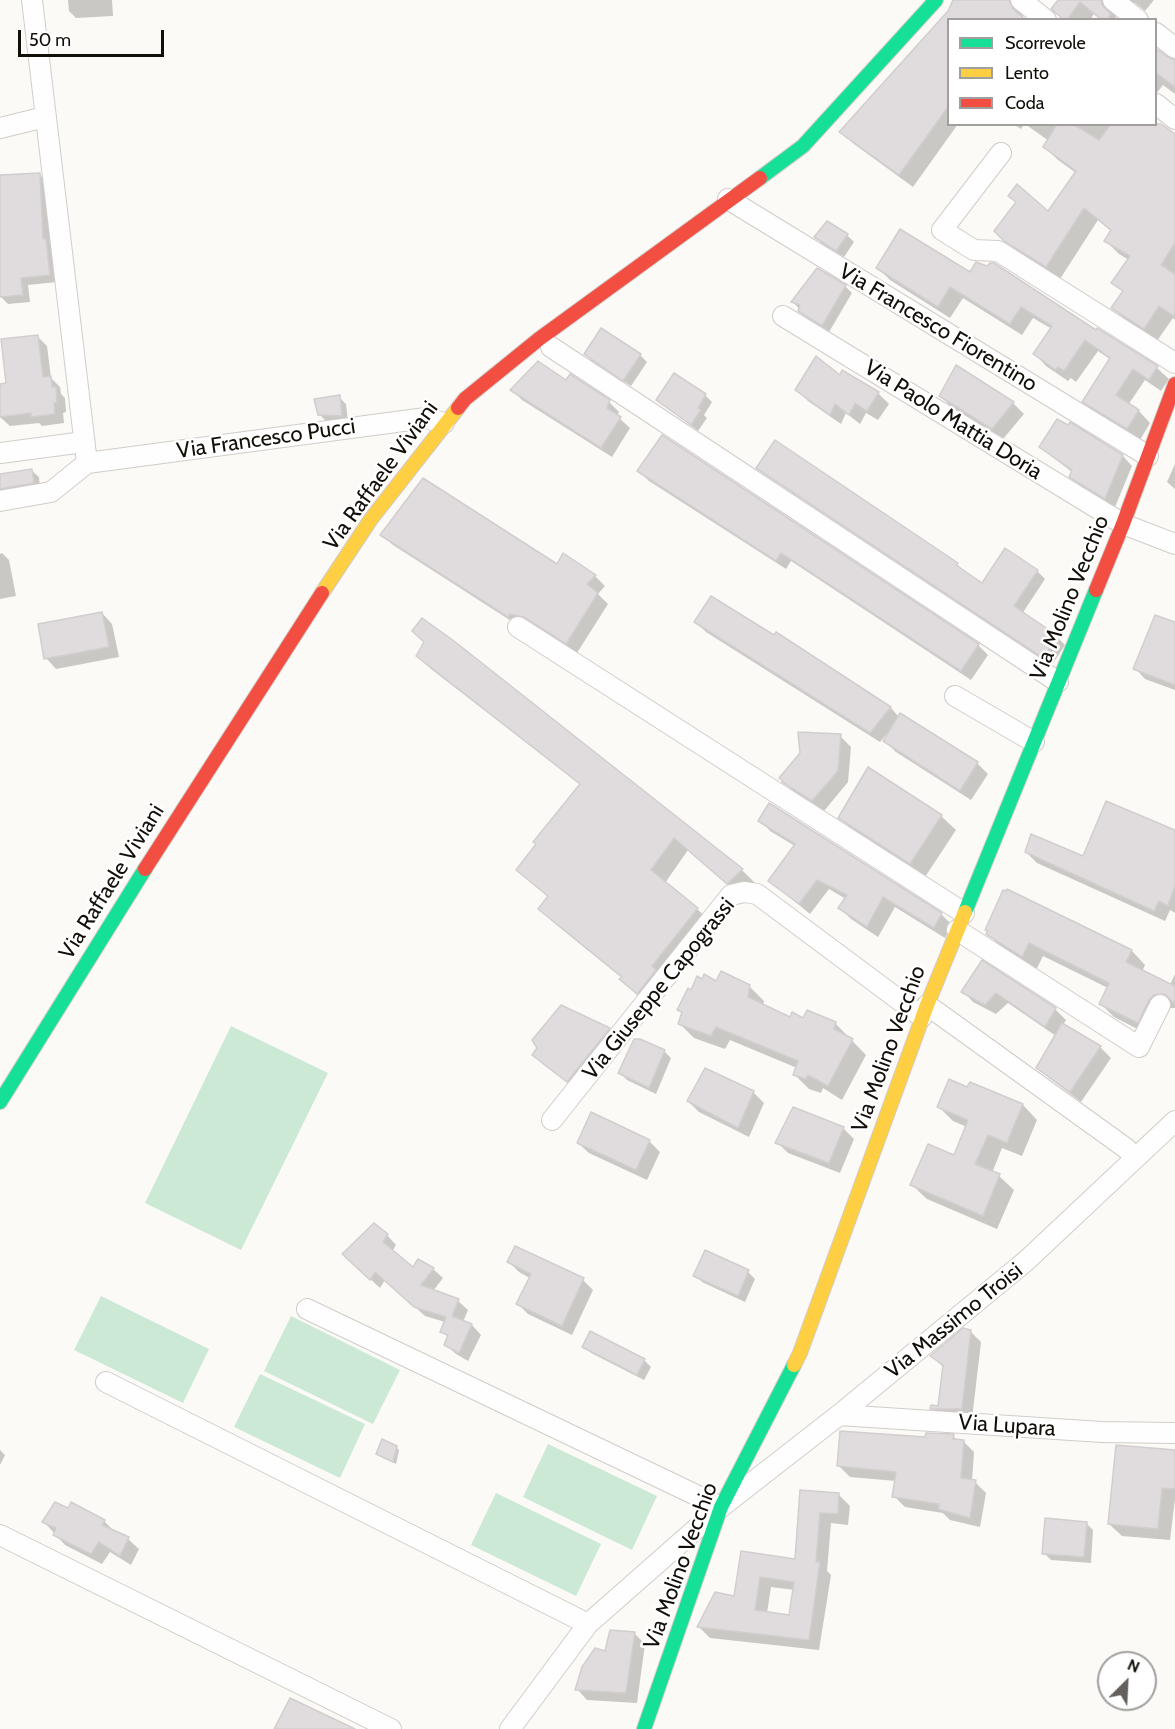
<!DOCTYPE html>
<style>
body{margin:0}
#map{position:relative;width:1175px;height:1729px;overflow:hidden;background:#fcfaf7;font-family:Cabin,sans-serif}
canvas{display:block}
.legend{position:absolute;left:947px;top:18px;width:210px;height:108px;box-sizing:border-box;background:#fff;border:2px solid #a09f9d;margin:0;padding:8px 10px;list-style:none;font-size:18px;color:#120f09}
.legend li{display:flex;align-items:center;gap:12px;height:30px}
.legend b{width:30px;border:2px solid #a09f9d}
.north{position:absolute;left:1097px;top:1651px;width:60px;height:60px;box-sizing:border-box;background:#fff;border:2px solid #a09f9d;border-radius:50%;rotate:24deg;font-size:16px;font-weight:700;line-height:24px;text-align:center;color:#120f09}
.north::after{content:'';display:block;margin:auto;width:21px;height:27px;background:#64615c;clip-path:polygon(50% 0,100% 100%,50% 72%,0 100%)}
.scale{position:absolute;left:18px;top:30px;width:146px;height:27px;box-sizing:border-box;border:3px solid #120f09;border-top:0;padding-left:8px;font-size:18px;line-height:21px;white-space:nowrap;color:#120f09;-webkit-text-stroke:4px #fff;paint-order:stroke}
</style>
<div id="map">
<canvas width="1175" height="1729"></canvas>
<ul class="legend">
<li><b style="height:8px;background:#16e098"></b>Scorrevole</li>
<li><b style="height:8px;background:#ffcf43"></b>Lento</li>
<li><b style="height:8px;background:#f24e42"></b>Coda</li>
</ul>
<div class="north">N</div>
<div class="scale">50 m</div>
</div>
<script>
const context = document.querySelector('canvas').getContext('2d');
context.lineJoin = 'round';
function paint(path, color) { context.fillStyle = color; context.fill(path, 'evenodd'); }
const poly = rows => new Path2D(rows.map(r => 'M' + r).join(''));
function stroke(path, color, width, dash) { context.strokeStyle = color; context.lineWidth = width; context.lineCap = dash ? 'butt' : 'round'; context.setLineDash(dash || []); context.stroke(path); }
function drawText(font, color, halo, rows, align = 'center') {
  context.font = font + ' Cabin,sans-serif'; context.lineWidth = 5; context.setLineDash([]); context.textBaseline = 'middle'; context.strokeStyle = halo; context.fillStyle = color; for (const [text, x, y, turn = 0] of rows) {
    context.save(); context.translate(x, y); context.rotate((+turn || 0) * Math.PI / 180); context.textAlign = isNaN(turn) ? turn : align; if (halo) context.strokeText(text, 0, 0); context.fillText(text, 0, 0); context.restore();
  }
}
paint(poly([
 [231,1026,328,1073,241,1250,145,1203],
 [101,1296,209,1349,183,1403,74,1350],
 [291,1316,400,1370,373,1424,264,1371],
 [260,1374,365,1424,340,1478,234,1427],
 [548,1444,657,1496,632,1550,523,1497],
 [496,1493,601,1544,576,1596,471,1545]
]), '#cce9d6');
paint(poly([
 [68,0,112,0,113,16,76,18,69,11],
 [961,0,1008,0,1022,14,1024,20,948,20,948,124,958,124,913,187,854,144,841,132],
 [1060,0,1154,0,1145,11,1135,3,1123,1,1114,11,1117,20,1101,20,1094,14,1090,20,1064,20],
 [1156,48,1167,59,1175,60,1175,94,1163,85,1156,94],
 [1156,122,1175,136,1175,320,1173,318,1157,341,1126,321,1113,308,1124,293,1113,283,1129,260,1119,254,1106,241,1112,232,1098,220,1060,279,1019,253,996,231,1048,213,1076,173,1058,160,1045,147,1049,141,1025,124,1156,124],
 [1013,124,1024,124,1021,129],
 [39,174,47,182,50,245,53,248,57,282,28,285,30,302,8,304,0,296,0,176],
 [827,223,847,235,854,242,844,257,822,244,816,237],
 [878,268,970,274,1097,332,1098,330,1157,368,1169,379,1161,391,1145,380,1128,405,1139,411,1150,423,1140,440,1096,413,1084,402,1111,360,1098,351,1076,382,1071,378,1068,381,1046,366,1035,354,1052,329,1033,318,1022,335,963,298,950,318,890,280],
 [845,286,852,293,829,332,807,318,793,302],
 [37,336,47,346,51,378,60,387,61,394,65,398,66,412,63,413,64,423,42,426,39,423,10,426,0,417,0,385,8,384],
 [585,354,640,355,647,362,631,386,592,361],
 [957,368,1013,403,1024,414,1003,439,951,407,941,396],
 [674,375,706,396,712,402,704,415,707,418,698,431,658,400],
 [841,377,878,393,889,404,878,420,866,413,860,424,846,413,841,424,808,401,797,390],
 [567,382,609,402,619,412,617,416,630,428,612,457,522,400,512,390],
 [339,397,346,404,348,422,326,421,319,414],
 [1070,424,1123,456,1132,466,1115,507,1080,486,1071,476,1072,472,1051,456,1041,447],
 [1175,464,1175,489,1167,482],
 [758,468,957,564,965,573,982,585,1037,571,1045,579,1022,614,1057,637,1065,645,1052,665,767,476],
 [32,471,39,477,40,489,0,498,0,475],
 [639,471,978,645,988,655,971,680,791,561,786,569,649,481],
 [382,535,557,566,595,576,605,586,598,594,608,604,577,653,536,627,521,623,519,626,393,545],
 [2,553,9,560,16,596,0,599,0,554],
 [102,613,112,624,119,657,56,669,46,658],
 [696,622,774,637,776,634,891,708,899,717,977,763,988,774,971,800,896,752,885,741,889,731,880,742,706,632],
 [1175,624,1175,690,1145,679,1135,668],
 [418,655,742,870,755,883,741,896,688,850,665,883,697,909,711,922,651,1006,635,993,621,979,622,978,553,922,540,909,549,898,518,870,581,785,431,669],
 [840,736,851,747,848,782,824,811,795,793,784,782],
 [941,816,956,830,925,877,855,832,840,818],
 [760,820,941,914,952,925,945,938,895,907,878,937,851,919,840,908,846,899,829,889,810,914,770,881,795,846,770,831],
 [1175,832,1175,913,1170,910,1165,921,1037,863,1026,852,1084,858],
 [1008,891,1132,951,1145,965,1142,972,1170,985,1175,974,1175,1008,1168,1008,1151,1036,1114,1017,1101,1004,1108,988,1043,956,1036,970,1002,948,988,934],
 [982,962,1055,1009,1066,1020,1063,1025,1100,1047,1111,1058,1081,1102,1049,1078,1038,1067,1056,1036,1008,1003,996,1014,973,1002,963,991],
 [717,984,749,986,764,1001,763,1006,791,1019,835,1023,866,1055,842,1100,823,1088,821,1093,809,1089,795,1075,797,1068,730,1040,725,1049,694,1038,679,1023,683,1013,679,1010,692,992],
 [609,1029,620,1040,579,1091,545,1066,534,1055,539,1048],
 [664,1051,671,1058,656,1094,627,1080,620,1073],
 [970,1084,1023,1105,1037,1120,1022,1156,1002,1148,992,1173,999,1176,1014,1190,997,1229,927,1199,912,1185,955,1156,967,1127,953,1121,939,1107,968,1089],
 [753,1092,764,1103,749,1137,699,1112,688,1101],
 [843,1128,854,1139,840,1173,788,1153,777,1142],
 [649,1141,660,1152,647,1180,589,1153,578,1143],
 [387,1235,396,1245,392,1252,413,1269,433,1269,443,1278,433,1291,458,1301,468,1310,463,1322,472,1325,481,1335,468,1361,456,1354,446,1345,449,1338,442,1331,445,1322,425,1316,385,1280,380,1288,354,1264],
 [509,1262,583,1280,593,1290,572,1335,528,1314,518,1304,530,1278,519,1272],
 [748,1272,755,1279,745,1302,702,1282,695,1275],
 [970,1331,981,1342,972,1419,943,1419,932,1408,939,1407,944,1368,932,1356],
 [584,1346,644,1360,651,1367,644,1380,591,1353],
 [953,1436,958,1441,963,1441,974,1452,972,1481,975,1482,986,1493,980,1527,950,1520,943,1513,905,1507,894,1496,896,1481,850,1477,839,1466,926,1438],
 [396,1447,399,1450,396,1464,378,1454],
 [0,1450,5,1455,0,1465],
 [1175,1452,1175,1499,1170,1540,1122,1536,1109,1524],
 [801,1492,839,1495,850,1506,848,1525,831,1523,827,1571,831,1575,819,1650,710,1638,699,1627,735,1598,742,1552,796,1560],
 [771,1587,795,1590,791,1617,767,1613],
 [68,1510,104,1521,115,1532,128,1539,139,1549,131,1565,110,1552,102,1564,65,1545,44,1522],
 [1086,1523,1093,1530,1091,1563,1051,1560,1044,1553],
 [611,1631,635,1634,645,1644,637,1703,587,1700,577,1689,606,1652]
]), '#0003');
const building = poly([
 [953,0,1009,0,1013,9,1026,20,948,20,948,107,899,175,839,132,948,11,953,0],
 [1058,0,1101,0,1102,5,1111,14,1107,20,1102,20,1080,2,1067,20,1064,20,1051,9,1058,0],
 [1155,48,1168,57,1175,60,1175,87,1155,72,1155,48],
 [1057,124,1073,124,1099,140,1111,124,1161,124,1175,134,1175,243,1161,265,1175,274,1175,317,1159,306,1144,329,1111,308,1123,291,1111,283,1130,256,1104,241,1111,230,1084,208,1046,267,1004,241,994,231,1016,202,1008,196,1017,184,1048,211,1076,171,1043,147,1057,124],
 [40,173,43,239,46,239,50,275,21,278,23,295,0,297,0,175,40,173],
 [827,221,848,234,836,251,814,237,827,221],
 [900,229,970,272,976,262,987,266,990,263,994,263,1096,330,1097,328,1158,366,1149,380,1133,369,1116,395,1139,410,1127,429,1082,402,1110,358,1085,340,1064,371,1058,367,1056,370,1033,354,1052,326,1021,307,1010,324,950,287,938,307,876,268,900,229],
 [817,268,846,285,822,326,798,311,800,305,791,302,817,268],
 [601,328,641,354,623,381,584,354,601,328],
 [38,335,43,377,51,376,52,387,56,387,57,403,54,403,55,414,31,417,31,413,0,417,0,384,6,383,1,339,38,335],
 [816,356,840,375,842,370,879,392,867,411,855,403,849,415,835,404,830,415,795,390,816,356],
 [538,361,566,380,570,374,610,400,607,408,621,417,601,448,510,390,538,361],
 [956,365,1014,402,992,429,939,396,956,365],
 [674,373,706,394,698,408,701,410,691,425,656,400,674,373],
 [340,395,342,416,318,415,314,399,340,395],
 [1057,419,1068,425,1070,422,1123,455,1105,499,1069,477,1072,470,1039,447,1057,419],
 [662,435,979,644,961,671,781,553,776,561,637,471,662,435],
 [775,440,958,563,956,565,982,583,1005,548,1038,570,1014,606,1058,636,1043,658,756,468,775,440],
 [32,469,34,483,0,489,0,474,32,469],
 [423,478,557,564,563,553,596,575,587,584,598,593,566,644,524,617,510,614,508,617,380,535,423,478],
 [711,596,774,635,776,632,891,707,870,733,694,622,711,596],
 [102,612,109,647,44,659,38,624,102,612],
 [1155,615,1175,622,1175,685,1133,669,1155,615],
 [422,618,454,641,743,869,727,884,674,838,651,870,698,908,652,966,656,970,637,994,619,979,622,977,538,909,548,896,516,870,536,844,533,842,580,784,416,656,424,642,412,631,422,618],
 [900,713,978,762,960,791,883,741,900,713],
 [798,732,841,734,838,771,812,801,782,782,783,781,779,778,800,753,798,732],
 [868,767,942,815,910,864,838,818,868,767],
 [1106,801,1175,830,1175,885,1168,906,1159,901,1154,911,1025,852,1031,834,1083,856,1106,801],
 [769,803,942,913,934,928,883,897,867,927,838,908,847,895,817,880,799,904,768,881,795,844,758,821,769,803],
 [1007,889,1132,950,1126,962,1175,986,1175,1004,1165,994,1154,995,1149,1000,1138,1023,1099,1004,1109,983,1029,943,1022,957,986,934,988,931,985,930,1003,890,1006,891,1007,889],
 [982,960,1056,1008,1045,1027,996,993,985,1005,961,992,982,960],
 [721,971,750,985,748,997,790,1017,792,1012,803,1018,807,1010,836,1022,834,1029,853,1039,828,1086,808,1075,806,1079,793,1075,798,1061,716,1027,711,1036,678,1024,682,1012,677,1010,688,988,691,990,697,976,702,979,704,974,716,981,721,971],
 [561,1005,610,1028,567,1082,532,1055,537,1048,532,1040,561,1005],
 [1062,1023,1101,1046,1070,1092,1036,1068,1062,1023],
 [634,1039,640,1039,665,1050,649,1088,618,1073,634,1039],
 [705,1068,754,1091,738,1128,687,1101,705,1068],
 [949,1079,967,1087,970,1082,1023,1104,1007,1143,988,1135,975,1164,1000,1174,983,1216,910,1185,928,1144,954,1155,968,1120,937,1107,949,1079],
 [793,1107,844,1127,829,1163,775,1143,793,1107],
 [591,1112,650,1140,636,1170,577,1143,591,1112],
 [374,1223,388,1234,383,1242,413,1267,418,1259,434,1268,421,1285,459,1299,452,1316,472,1324,459,1353,444,1345,448,1335,440,1332,446,1317,414,1307,375,1272,370,1280,342,1254,374,1223],
 [515,1246,584,1278,562,1326,516,1304,531,1274,507,1262,515,1246],
 [705,1250,749,1270,738,1296,693,1276,705,1250],
 [963,1328,971,1330,962,1409,930,1409,931,1405,938,1406,943,1365,930,1356,963,1328],
 [590,1331,645,1359,637,1375,582,1347,590,1331],
 [840,1431,925,1437,926,1433,954,1434,953,1439,964,1440,961,1478,976,1480,970,1518,938,1509,939,1504,892,1497,896,1472,837,1466,840,1431],
 [382,1439,397,1446,393,1462,376,1454,382,1439],
 [1116,1445,1175,1450,1175,1489,1162,1488,1158,1529,1108,1524,1116,1445],
 [800,1490,839,1493,838,1514,820,1513,816,1562,820,1562,809,1640,697,1627,715,1592,734,1596,741,1551,795,1559,800,1490],
 [760,1577,794,1582,789,1615,755,1610,760,1577],
 [55,1502,68,1508,71,1502,105,1520,102,1525,129,1537,120,1556,99,1542,91,1554,53,1535,56,1528,42,1522,55,1502],
 [1045,1518,1087,1522,1084,1557,1042,1554,1045,1518],
 [610,1630,635,1632,626,1693,575,1690,582,1667,595,1648,605,1651,610,1630],
 [290,1698,355,1729,274,1729,290,1698]
]);
paint(building, '#e0dcdd');
stroke(building, '#d2cdce', 1.5);
const street = poly([
 [32,0,87,463,426,418,444,423],
 [1021,0,1046,20],
 [1113,0,1138,20],
 [1156,33,1175,48],
 [1156,104,1175,119],
 [0,128,45,117],
 [1001,153,942,230,974,250,998,251,1175,363],
 [728,199,1148,456],
 [783,316,1123,524,1175,544],
 [551,347,1058,682],
 [0,453,84,442],
 [0,501,51,492,87,463],
 [518,627,964,913],
 [955,696,1034,742],
 [957,930,1139,1047,1160,1005],
 [927,1005,1127,1149],
 [552,1120,731,895,744,892,757,894,922,1017],
 [307,1309,721,1507],
 [106,1382,588,1624],
 [839,1415,1102,1432,1175,1433],
 [0,1535,391,1729],
 [510,1729,588,1624,721,1507,839,1415,1026,1261,1175,1121]
]);
const fast = poly([
 [760,178,803,146,936,0],
 [965,912,1096,590],
 [0,1102,145,869],
 [644,1729,721,1507,794,1365]
]);
const slow = poly([
 [322,593,371,519,458,408],
 [794,1365,800,1353,927,1005,965,912]
]);
const jam = poly([
 [458,408,465,399,539,339,760,178],
 [1096,590,1123,524,1175,384],
 [145,869,322,593]
]);
stroke(street, '#d0cdc9', 22);
stroke(fast, '#d0cdc9', 16);
stroke(slow, '#d0cdc9', 16);
stroke(jam, '#d0cdc9', 16);
stroke(street, '#fffefe', 20);
stroke(fast, '#16e098', 14);
stroke(slow, '#ffcf43', 14);
stroke(jam, '#f24e42', 14);
drawText('22px', '#120f09', '#fff', [
 ["Via Francesco Fiorentino",938,328,31],
 ["Via Paolo Mattia Doria",953,420,32],
 ["Via Francesco Pucci",266,439,-8],
 ["Via Raffaele Viviani",381,476,-54],
 ["Via Molino Vecchio",1070,598,-68],
 ["Via Raffaele Viviani",112,882,-58],
 ["Via Giuseppe Capograssi",659,989,-51],
 ["Via Molino Vecchio",889,1049,-70],
 ["Via Massimo Troisi",954,1321,-39],
 ["Via Lupara",1007,1426,4],
 ["Via Molino Vecchio",681,1566,-70]
]);
</script>
